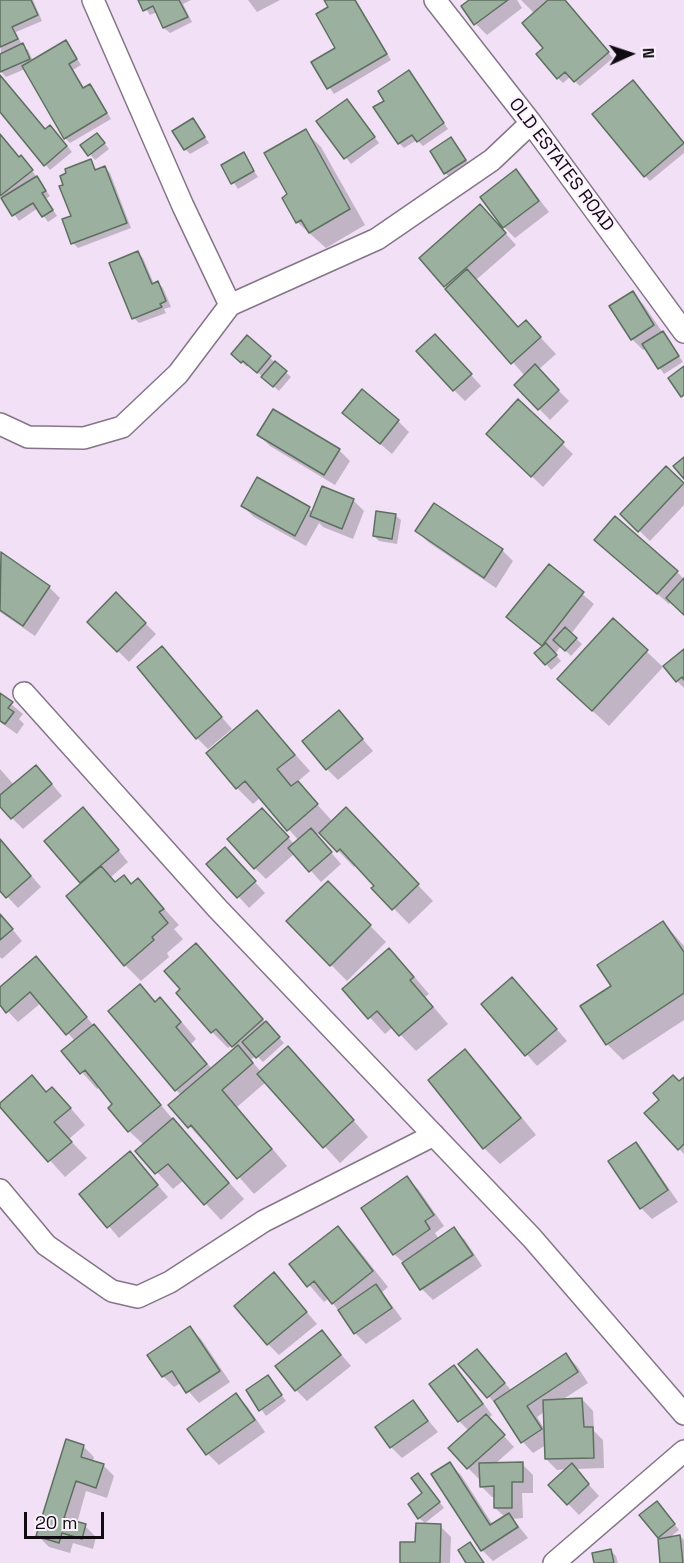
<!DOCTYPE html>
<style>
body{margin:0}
#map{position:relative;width:684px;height:1563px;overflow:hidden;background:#f2e1f6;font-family:"Space Grotesk",sans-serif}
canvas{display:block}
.north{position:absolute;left:600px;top:24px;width:60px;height:60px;-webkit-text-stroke:4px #fcf1fe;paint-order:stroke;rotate:87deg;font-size:16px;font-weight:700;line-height:24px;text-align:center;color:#100b11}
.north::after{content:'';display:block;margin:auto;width:21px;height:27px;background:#100b11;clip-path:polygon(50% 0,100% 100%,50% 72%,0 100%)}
.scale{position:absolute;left:24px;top:1512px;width:80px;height:27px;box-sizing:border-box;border:3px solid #100b11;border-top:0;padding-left:8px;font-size:18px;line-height:21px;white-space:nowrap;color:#100b11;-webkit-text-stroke:4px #fcf1fe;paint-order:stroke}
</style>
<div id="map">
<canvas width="684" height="1563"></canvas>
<div class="north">N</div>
<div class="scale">20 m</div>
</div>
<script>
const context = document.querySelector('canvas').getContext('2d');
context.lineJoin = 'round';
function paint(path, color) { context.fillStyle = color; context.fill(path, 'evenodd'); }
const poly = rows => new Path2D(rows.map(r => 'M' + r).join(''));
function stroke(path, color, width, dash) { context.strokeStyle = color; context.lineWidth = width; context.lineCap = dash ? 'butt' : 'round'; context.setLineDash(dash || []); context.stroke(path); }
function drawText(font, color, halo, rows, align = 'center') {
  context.font = font + ' "Space Grotesk",sans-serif'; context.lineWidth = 4.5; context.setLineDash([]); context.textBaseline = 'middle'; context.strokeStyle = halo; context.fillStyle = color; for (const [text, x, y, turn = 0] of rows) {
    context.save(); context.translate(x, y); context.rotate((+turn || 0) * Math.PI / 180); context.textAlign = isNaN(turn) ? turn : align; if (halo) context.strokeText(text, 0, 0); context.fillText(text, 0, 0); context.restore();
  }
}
paint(poly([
 [0,0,33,0,42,21,16,32,22,45,28,50,33,61,66,42,81,65,73,70,84,89,90,86,95,91,111,119,70,143,65,138,25,69,6,77,1,72],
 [140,0,191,0,183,4,192,22,170,33,164,28,157,12,150,15],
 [248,0,280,0,257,12],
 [325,0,356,0,391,60,334,94,313,63,337,49,330,8],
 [471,0,517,0,522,8,487,35,476,24],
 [521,0,564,0,613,58,580,86,570,77,563,83,558,78,545,48,535,14],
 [409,72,448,129,423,146,417,140,404,148,399,143,386,101],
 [0,77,45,131,56,132,72,152,50,170,0,110],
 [638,87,684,144,684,153,650,181,645,176],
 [352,106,379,143,351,164,318,121],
 [193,120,209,143,190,154,185,149],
 [305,131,321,147,365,225,326,248,297,222,289,195],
 [0,134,19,159,26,162,50,196,46,199,57,216,48,222,38,208,19,221,0,194],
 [451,139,470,165,451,178,445,173],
 [102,140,109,149,95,160,82,145],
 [243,154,258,177,238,189,223,166],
 [90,161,97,170,105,167,110,173,131,228,78,248,73,243,73,217],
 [516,171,526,182,549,212,515,238,504,227],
 [491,217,516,245,476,280,519,328,526,322,556,354,538,370,569,401,550,420,516,385,525,376,421,258],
 [138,253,143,258,154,284,158,283,163,288,171,307,164,309,166,313,139,323,134,318],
 [632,293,643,304,683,362,664,374,646,348,643,350,632,339],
 [247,337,291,377,279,391,249,365,247,367,233,354],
 [446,347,481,386,465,401,454,390],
 [518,401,573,454,543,487,488,434],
 [344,413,398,421,409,432,392,454],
 [259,435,339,450,350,461,335,485,270,446],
 [666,468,684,485,684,505,650,541,622,514],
 [258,479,313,512,353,500,364,511,353,539,323,527,319,523,306,546,254,517,243,506],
 [434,505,502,550,513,561,496,588,428,542,417,531],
 [395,515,401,520,397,544,379,541,374,536],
 [607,551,677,572,684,579,684,614,672,601,669,604],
 [2,554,49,587,60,598,35,636,0,612],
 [549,566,594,604,571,634,582,644,571,656,561,646,555,654,561,661,551,670,537,653,543,647,508,617],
 [116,594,156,634,129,662,89,622],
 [613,620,663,667,609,726,575,695],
 [162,648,232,729,208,749,197,738],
 [684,651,684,688,677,681],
 [0,695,23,714,19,719,24,724,17,734,0,722],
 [257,712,310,771,297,782,333,822,361,825,433,901,409,924,374,888,377,886,356,865,354,867,320,832,316,835,341,864,321,882,295,853,266,879,255,868,273,821,295,845,299,841,261,797,253,804,237,788],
 [339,712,373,751,338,780,327,769],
 [0,769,14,785,47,778,62,796,23,829,0,806],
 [94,820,128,862,111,877,116,883,132,885,138,880,179,925,174,929,183,939,167,953,169,957,141,981,125,965,82,884,46,841],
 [0,839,41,887,18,908,0,889],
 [235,860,265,893,249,908,209,864],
 [328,883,386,942,347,981,288,921],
 [0,914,22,941,2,959,0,957],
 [663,922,684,946,684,1020,623,1060,607,1044,582,1007,613,986],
 [211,961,284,1043,263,1062,256,1055,251,1060,261,1072,304,1064,368,1137,340,1163,266,1082,237,1107,287,1166,254,1194,207,1141,205,1143,170,1105,181,1095,176,1090,140,986,156,1002,160,999,176,1015,196,1039,191,1044,212,1069,236,1049,232,1045,228,1048,212,1032],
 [405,966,429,994,425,997,448,1024,416,1051,393,1027,385,1034,344,989],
 [46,969,94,1026,109,1042,175,1122,244,1199,221,1220,184,1180,173,1189,137,1151,144,1145,129,1131,115,1105,100,1087,97,1089,63,1051,75,1041,41,1003,18,1022,0,1003,0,989],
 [523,990,567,1041,537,1066,483,1004],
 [465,1051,481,1067,536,1135,500,1164,484,1148,430,1080],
 [32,1078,47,1093,68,1105,85,1125,69,1139,87,1158,65,1177,0,1105],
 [684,1079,684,1154,646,1113],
 [636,1144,646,1155,678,1202,652,1219,641,1208],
 [130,1153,168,1197,119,1238,81,1194],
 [407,1178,418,1189,444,1226,435,1233,439,1239,454,1229,465,1240,482,1266,433,1300,422,1289,404,1263,394,1254],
 [338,1228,354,1244,388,1287,382,1292,402,1319,366,1344,355,1333,329,1298,324,1302,292,1265],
 [274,1274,317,1324,279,1355,268,1344],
 [190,1328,201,1339,230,1382,199,1403,181,1383,174,1387,163,1376,149,1356],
 [322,1332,351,1366,307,1401,296,1390],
 [476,1351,512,1391,566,1355,577,1366,588,1383,562,1400,582,1399,593,1411,594,1431,603,1440,604,1468,575,1469,599,1496,579,1515,550,1485,567,1469,557,1470,546,1459,546,1445,533,1453,523,1442,499,1408,460,1364],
 [544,1412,545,1430,537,1417],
 [454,1367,465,1378,492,1415,488,1419,514,1447,495,1464,522,1464,533,1475,533,1493,522,1493,523,1518,513,1519,528,1538,493,1561,482,1550,450,1464,461,1475,493,1525,505,1517,495,1508,495,1497,492,1497,481,1486,481,1477,479,1479,468,1468,469,1431,459,1421],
 [268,1377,286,1401,266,1416,248,1391],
 [236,1395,247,1406,265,1432,219,1465,208,1454],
 [413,1402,438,1432,402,1458,391,1447],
 [83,1446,94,1457,93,1462,103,1465,114,1476,107,1498,86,1491,77,1523,85,1526,96,1537,93,1549,73,1543,70,1553,49,1547,38,1536],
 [423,1480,444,1508,425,1523,419,1518,424,1493],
 [662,1508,679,1530,669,1538,680,1536,684,1540,684,1563,661,1563,662,1540,659,1537],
 [440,1526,451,1537,450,1563,401,1563,417,1544],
 [611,1551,616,1556,618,1563,595,1563]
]), '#0003');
const building = poly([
 [0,0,31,0,38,15,12,27,18,39,0,47,0,0],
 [138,0,179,0,188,17,163,28,153,6,143,11,138,0],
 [324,0,355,0,387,54,327,89,311,62,335,48,316,14,328,7,324,0],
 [469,0,508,0,474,25,461,6,469,0],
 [548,0,565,0,609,52,574,82,565,72,557,79,536,54,543,48,522,23,548,0],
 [66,40,77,59,69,64,83,88,90,84,107,113,64,139,22,66,66,40],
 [23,43,30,59,0,72,0,54,23,43],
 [409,70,444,123,417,142,412,135,398,144,373,107,384,101,378,91,409,70],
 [0,75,45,129,50,125,67,146,44,166,0,112,0,75],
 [633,80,684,143,644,177,592,114,633,80],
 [347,99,375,137,344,159,316,121,347,99],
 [193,118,205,137,184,150,172,131,193,118],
 [306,129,350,209,309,233,301,220,296,223,282,198,287,194,264,153,306,129],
 [97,133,105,143,88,156,80,145,97,133],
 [0,134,19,157,21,155,33,170,0,196,0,134],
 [451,137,466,160,444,174,430,151,451,137],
 [244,152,254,171,231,184,221,165,244,152],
 [91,159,95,170,105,166,127,223,71,244,62,219,71,216,59,186,63,185,60,176,66,173,65,169,91,159],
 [516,169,539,201,503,228,480,197,516,169],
 [37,176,46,191,42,193,53,210,42,217,33,203,12,216,1,198,37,176],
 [480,204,506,233,444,287,419,258,480,204],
 [138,251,152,284,158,281,166,301,160,304,162,307,132,319,109,263,138,251],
 [467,269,518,327,526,320,541,337,511,364,445,289,467,269],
 [633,291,654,325,631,340,609,306,633,291],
 [663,331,679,356,658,369,642,344,663,331],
 [435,334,472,374,453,391,416,351,435,334],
 [247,335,271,356,257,373,243,361,241,363,231,354,247,335],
 [275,361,287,371,273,387,261,377,275,361],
 [535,364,559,390,538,410,514,385,535,364],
 [684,366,684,395,681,397,668,378,684,366],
 [362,389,399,420,380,444,342,413,362,389],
 [518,399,564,442,531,477,486,434,518,399],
 [273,409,340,449,324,475,257,435,273,409],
 [684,457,684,479,673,466,684,457],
 [666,466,684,483,638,532,620,514,666,466],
 [257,477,310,507,295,536,241,506,257,477],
 [322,486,354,499,342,529,310,516,322,486],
 [434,503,503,549,484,578,415,531,434,503],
 [376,511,396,514,392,539,373,536,376,511],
 [615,516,678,571,657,594,594,540,615,516],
 [1,552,50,586,23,626,0,610,1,552],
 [549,564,584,592,542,646,506,617,549,564],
 [684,578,684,615,666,598,684,578],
 [116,592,146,623,117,652,87,622,116,592],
 [613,618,648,650,592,711,557,679,613,618],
 [565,627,577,638,565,651,553,640,565,627],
 [546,643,557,655,545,665,534,653,546,643],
 [162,646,222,717,196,739,137,667,162,646],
 [684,649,684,680,682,677,676,682,663,666,684,649],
 [0,693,13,702,8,708,14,712,5,724,0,721,0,693],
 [257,710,295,755,277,769,291,786,298,781,318,804,287,831,245,781,236,789,206,753,257,710],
 [339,710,363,739,326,770,302,741,339,710],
 [36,765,52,784,11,819,0,807,0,795,36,765],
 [83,807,119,850,80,883,44,841,83,807],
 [346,807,419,884,392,910,371,888,374,886,340,849,337,852,319,833,346,807],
 [262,808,289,837,254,869,227,839,262,808],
 [311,828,332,852,309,872,288,848,311,828],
 [0,839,31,876,6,898,0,891,0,839],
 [225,847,256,881,237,898,206,864,225,847],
 [101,866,115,882,124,875,131,884,138,878,164,909,159,912,168,923,152,937,154,940,124,966,66,896,101,866],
 [328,881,371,925,330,966,286,921,328,881],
 [0,914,13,929,0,940,0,914],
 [663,921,684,952,684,993,606,1045,580,1006,611,986,597,965,663,921],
 [196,943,263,1019,232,1047,216,1029,211,1033,176,993,180,989,164,971,196,943],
 [389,948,414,977,410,980,433,1007,399,1036,377,1011,368,1019,342,989,389,948],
 [36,956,87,1017,66,1035,30,992,6,1013,0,1005,0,987,36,956],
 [512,977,557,1029,525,1056,481,1004,512,977],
 [140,984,155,1002,160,997,181,1022,176,1027,207,1064,175,1091,108,1011,140,984],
 [266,1021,280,1037,256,1058,242,1042,266,1021],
 [94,1024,161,1105,128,1132,108,1108,112,1104,85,1070,80,1074,61,1051,94,1024],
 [238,1045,253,1063,222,1090,272,1149,237,1179,191,1125,188,1128,168,1105,238,1045],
 [288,1046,354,1120,323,1148,257,1074,288,1046],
 [465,1049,521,1118,483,1149,428,1080,465,1049],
 [32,1075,46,1092,52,1087,71,1108,54,1122,72,1142,48,1162,0,1107,0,1103,32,1075],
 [673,1075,679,1081,684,1077,684,1144,678,1150,644,1113,659,1100,653,1093,673,1075],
 [173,1118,229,1183,204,1205,168,1164,155,1174,135,1151,173,1118],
 [636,1142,668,1190,640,1209,608,1161,636,1142],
 [130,1151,158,1185,107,1228,79,1194,130,1151],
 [407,1176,434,1215,425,1221,430,1229,393,1255,361,1208,407,1176],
 [338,1226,373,1271,332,1304,314,1281,307,1287,289,1264,338,1226],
 [454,1227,473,1255,420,1290,402,1263,454,1227],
 [274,1272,307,1312,267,1345,234,1306,274,1272],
 [376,1284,392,1308,354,1334,338,1310,376,1284],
 [190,1326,220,1371,186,1393,172,1371,162,1377,147,1355,190,1326],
 [322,1330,341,1355,295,1391,275,1366,322,1330],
 [477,1349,505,1383,487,1398,458,1364,477,1349],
 [566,1353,578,1372,527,1406,542,1429,521,1443,494,1401,566,1353],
 [454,1365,483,1404,458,1422,429,1384,454,1365],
 [268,1375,282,1395,259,1411,246,1390,268,1375],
 [236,1393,255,1420,206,1455,187,1429,236,1393],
 [582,1398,584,1427,593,1427,594,1458,545,1459,543,1400,582,1398],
 [413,1400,428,1421,390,1448,375,1427,413,1400],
 [486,1414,505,1435,467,1469,448,1448,486,1414],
 [66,1439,84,1445,81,1457,104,1464,96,1488,76,1481,64,1518,86,1524,82,1539,62,1533,59,1543,36,1536,66,1439],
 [450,1462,490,1525,509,1513,518,1527,481,1551,431,1474,450,1462],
 [523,1462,523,1482,512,1482,512,1508,494,1508,494,1486,480,1487,479,1463,523,1462],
 [572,1463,589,1484,567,1505,548,1485,572,1463],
 [418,1473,440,1502,418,1519,408,1504,422,1493,411,1478,418,1473],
 [657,1501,675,1524,658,1538,639,1515,657,1501],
 [416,1523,441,1524,440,1563,400,1563,400,1542,415,1542,416,1523],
 [680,1535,683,1563,660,1563,658,1539,680,1535],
 [470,1542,484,1563,466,1563,458,1550,470,1542],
 [611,1549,614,1563,594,1563,592,1553,611,1549]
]);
paint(building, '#9cb09f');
stroke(building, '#5d7060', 1.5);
const minor = poly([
 [93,0,183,206,230,305,377,239,492,160,531,123],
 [435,0,531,123,684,332],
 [0,424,28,437,84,438,122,427,178,374,230,305],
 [24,693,217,908,532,1238,684,1414],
 [0,1190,46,1245,112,1291,138,1297,170,1282,264,1221,434,1135],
 [554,1563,684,1451]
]);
stroke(minor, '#857588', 24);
stroke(minor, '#fff', 21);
drawText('18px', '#100b11', '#fcf1fe', [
 ["OLD ESTATES ROAD",561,165,53]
]);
</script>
